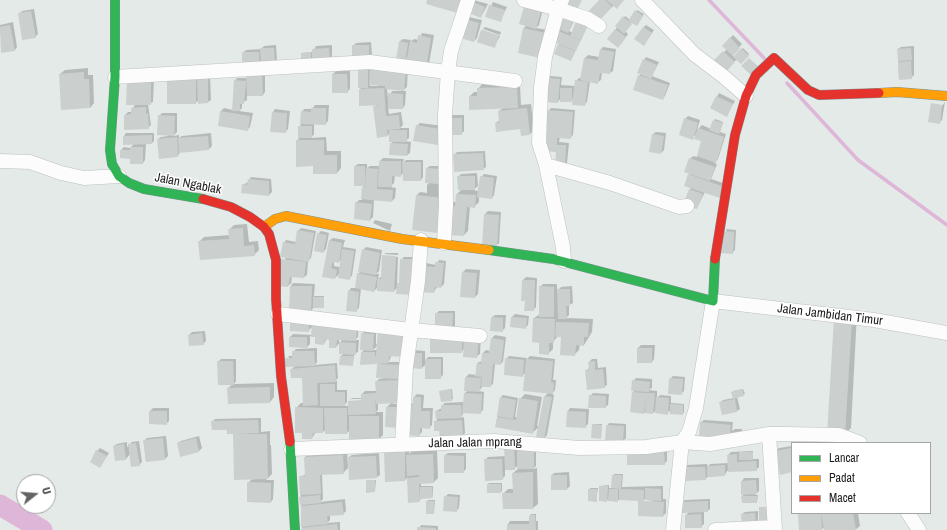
<!DOCTYPE html>
<style>
body{margin:0}
#map{position:relative;width:947px;height:530px;overflow:hidden;background:#e4eae7;font-family:"Archivo Narrow",sans-serif}
canvas{display:block}
.legend{position:absolute;left:791px;top:442px;width:140px;height:72px;box-sizing:border-box;background:#fff;border:1px solid #a4a4a4;margin:0;padding:5px 7px;list-style:none;font-size:12px;color:#1c1c1c}
.legend li{display:flex;align-items:center;gap:8px;height:20px}
.legend b{width:20px;border:1px solid #a4a4a4}
.north{position:absolute;left:16px;top:474px;width:40px;height:40px;box-sizing:border-box;background:#fff;border:1px solid #a4a4a4;border-radius:50%;rotate:73deg;font-size:11px;font-weight:700;line-height:16px;text-align:center;color:#1c1c1c}
.north::after{content:'';display:block;margin:auto;width:14px;height:18px;background:#626463;clip-path:polygon(50% 0,100% 100%,50% 72%,0 100%)}
</style>
<div id="map">
<canvas width="947" height="530"></canvas>
<ul class="legend">
<li><b style="height:5px;background:#30b455"></b>Lancar</li>
<li><b style="height:5px;background:#ff9f0a"></b>Padat</li>
<li><b style="height:5px;background:#e5322d"></b>Macet</li>
</ul>
<div class="north">U</div>
</div>
<script>
const context = document.querySelector('canvas').getContext('2d');
context.lineJoin = 'round';
function paint(path, color) { context.fillStyle = color; context.fill(path, 'evenodd'); }
const poly = rows => new Path2D(rows.map(r => 'M' + r).join(''));
function stroke(path, color, width, dash) { context.strokeStyle = color; context.lineWidth = width; context.lineCap = dash ? 'butt' : 'round'; context.setLineDash(dash || []); context.stroke(path); }
function drawText(font, color, halo, rows, align = 'center') {
  context.font = font + ' "Archivo Narrow",sans-serif'; context.lineWidth = 3; context.setLineDash([]); context.textBaseline = 'middle'; context.strokeStyle = halo; context.fillStyle = color; for (const [text, x, y, turn = 0] of rows) {
    context.save(); context.translate(x, y); context.rotate((+turn || 0) * Math.PI / 180); context.textAlign = isNaN(turn) ? turn : align; if (halo) context.strokeText(text, 0, 0); context.fillText(text, 0, 0); context.restore();
  }
}
paint(poly([
 [473,0,488,4,481,17],
 [600,0,624,0,614,5,598,21],
 [493,2,507,7,500,21,486,16],
 [544,5,539,25,536,28,548,30,543,54,524,28],
 [34,9,38,34,35,37,19,14,22,11],
 [637,10,644,14,638,24,632,22,625,31,628,34,621,44,609,39,625,16,630,20],
 [469,17,482,20,477,38,474,41,462,38],
 [576,17,569,31,573,33,591,19,571,60,559,45,560,43,557,30],
 [13,22,17,47,15,50,2,52,0,25],
 [646,25,654,30,646,42,643,28],
 [485,27,501,32,500,35,483,29],
 [482,30,500,36,494,47,478,42],
 [422,33,434,35,429,64,408,57,405,60,400,41,403,39,411,40,410,42,414,39,419,40],
 [733,35,742,44,732,55,734,57,743,48,749,54,741,63,737,59,725,71,715,61,727,49,723,46],
 [371,42,372,56,369,58,353,46,356,43],
 [276,45,277,61,259,64,243,53,246,50,261,49,264,46],
 [332,45,332,58,311,62,302,53,313,52,316,46],
 [914,46,914,75,911,78,899,79,898,49,901,47],
 [603,47,616,49,613,71,610,73,602,72,601,80,598,82,590,81,587,102,584,105,574,99,571,101,560,99,558,102,545,101,549,76,562,77,561,85,576,86,576,81,579,78,582,78,585,58,588,55,599,57,601,49],
 [646,57,659,62,652,76,670,83,665,96,662,99,639,76,641,73,644,60],
 [408,66,407,87,402,91,406,91,405,105,403,108,388,108,389,114,401,112,403,125,400,128,409,128,409,138,405,141,411,142,410,153,407,155,391,144,393,141,390,133,387,136,374,107,377,104,360,89,362,87,359,69],
 [370,84,378,85,378,86,370,86],
 [387,88,402,90,402,91,392,91,388,100],
 [88,68,88,75,93,75,94,103,90,108,60,74,65,70],
 [265,69,265,92,263,95,247,95,247,100,242,103,242,108,239,111,253,113,250,127,247,130,219,125,221,111,224,108,233,110,235,80,238,78,247,78],
 [336,71,350,71,350,89,347,92,333,74],
 [210,74,211,100,208,102,199,100,195,103,168,103,200,75],
 [154,79,153,102,148,104,151,125,148,128,125,115,128,112,132,112,132,109,136,104,128,82],
 [482,84,520,85,521,105,531,104,534,130,530,134,521,128,496,123,500,120,499,111,503,108,470,96,474,92,478,92,478,89],
 [719,93,735,101,727,115,711,108],
 [945,102,942,120,939,123,930,121],
 [315,105,329,105,328,121,325,124,314,123,314,134,311,138,326,137,327,151,341,151,341,168,337,173,313,165,297,141,299,138,302,112,304,109,312,109],
 [551,108,575,110,573,135,570,138,560,137,559,142,569,143,567,163,564,166,557,151,548,111],
 [275,109,290,111,288,129,285,132,273,112],
 [162,113,177,113,177,132,173,136,179,135,179,138,182,136,211,133,212,146,209,149,180,152,178,156,158,139,161,137,168,136,159,116],
 [452,115,464,115,464,131,461,134,449,118],
 [688,116,700,120,697,130,702,125,711,129,715,119,723,122,720,132,726,134,718,159,714,163,717,164,711,179,726,184,705,192,697,208,690,189,692,187,689,175,690,173,690,159,693,156,697,157,703,141,697,134,692,138,685,119],
 [420,123,443,126,440,141,438,144,417,126],
 [656,132,666,133,664,150,661,153,653,134],
 [126,133,154,133,154,141,152,143,146,144,145,160,143,163,131,158,121,150,124,147,130,148,134,144,124,136],
 [485,151,486,167,483,169,454,155,457,152],
 [383,158,404,159,403,163,406,160,423,160,423,177,421,180,404,172,400,176,395,175,394,183,390,187,396,188,395,198,392,201,374,200,373,217,370,220,356,203,359,200,362,200,363,187,365,185,355,185,355,166,358,164,367,164,367,168,370,166,380,166,380,161],
 [430,166,442,166,445,196,413,229,417,195,420,192,427,193,427,185,429,183,427,168],
 [477,173,478,186,473,190,478,191,481,177,484,174,497,176,494,195,492,198,479,196,479,202,474,207,470,206,468,231,464,235,450,206,454,202,457,202,457,194,462,189,458,177,461,174],
 [251,177,271,179,272,192,269,195,243,185,248,182],
 [488,211,501,212,499,244,483,246,485,214],
 [375,220,392,224,390,231,373,223],
 [247,224,249,242,258,241,259,250,254,255,199,242,204,237,230,235,230,229,234,225],
 [301,228,316,231,311,258,308,261,307,275,304,277,292,276,291,286,293,283,315,284,314,296,324,296,324,306,314,307,311,311,290,310,291,283,288,286,284,243,286,240,296,242,298,231],
 [726,229,736,230,735,250,732,253],
 [321,231,329,233,326,249,323,252,318,234],
 [333,238,345,240,343,247,356,249,352,276,349,278,339,274,335,278,323,276,330,240],
 [341,260,340,267,334,266,334,261,338,262],
 [366,247,382,250,379,271,376,274,379,274,378,279,382,276,383,256,398,257,397,285,401,281,401,260,404,257,416,257,398,287,394,291,378,287,374,291,361,288,359,308,356,310,349,291,351,288,356,288,358,274,361,271,363,250],
 [386,253,398,253,398,255,384,254],
 [439,260,446,261,444,284,441,287,437,287,434,292,424,266,426,263,436,265],
 [466,269,480,270,478,294,475,297,463,272],
 [526,277,537,278,536,307,533,310,526,300,523,280],
 [543,284,557,284,557,291,561,287,572,286,573,303,569,305,569,315,566,318,593,319,592,332,584,345,580,344,579,350,575,354,562,336,558,336,553,342,553,349,548,354,540,342,534,318,540,314,540,287],
 [439,311,455,311,455,326,452,329,436,314],
 [857,313,851,428,845,434,835,318],
 [515,314,529,316,528,325,525,328,512,326,512,317],
 [495,315,506,315,505,328,502,331,492,317],
 [291,320,359,321,358,337,355,340,359,340,358,352,354,354,353,364,352,365,341,356,343,354,340,342,336,347,330,339,327,338,324,344,316,336,310,336,310,344,307,347,290,337,293,334,312,335,312,327,308,331],
 [339,339,343,339,339,344],
 [205,331,206,341,203,344,189,335,192,332],
 [365,331,376,331,376,344,391,356,389,362,405,362,404,375,378,403,378,410,376,412,383,412,383,435,379,439,350,430,347,433,326,429,323,432,316,432,312,438,296,408,301,403,304,403,303,377,291,370,295,366,288,356,293,356,293,352,296,349,317,348,317,362,315,365,337,363,338,378,335,381,337,381,337,390,347,390,347,402,344,406,349,406,349,401,352,398,362,398,362,394,365,391,377,391,376,382,379,379,385,378,378,364,380,362,374,364,361,364,362,352,365,349,362,334],
 [378,345,377,350,373,350],
 [350,399,366,399,366,401,350,401],
 [481,335,480,354,477,356,464,349,461,352,431,352],
 [495,335,506,337,503,362,500,364,495,364,493,384,490,386,483,386,479,391,484,392,483,410,480,413,464,412,461,418,464,417,465,433,462,436,440,430,435,422,437,420,436,411,442,408,444,403,464,402,465,393,468,390,466,377,469,374,476,375,477,363,482,361,483,353,486,350,490,351,492,338],
 [641,345,655,345,654,359,652,362,638,362,638,348],
 [413,350,425,351,425,361,428,357,443,357,443,375,440,378,426,364,422,368],
 [509,356,527,358,526,360,530,356,555,359,553,380,556,380,555,390,552,394,554,395,547,435,544,438,539,427,532,433,496,426,500,398,503,395,518,398,515,417,517,417,520,399,525,394,542,397,537,426,539,426,545,396,548,393,526,372,522,376,506,359],
 [221,359,236,359,236,381,234,384,274,383,274,397,270,402,228,388,233,384,218,362],
 [592,359,597,359,598,368,606,367,607,385,604,387,586,371,590,367,589,362],
 [673,376,685,377,684,391,681,394,670,379],
 [636,378,652,379,652,388,649,390,657,391,657,398,660,395,671,396,671,403,684,404,684,413,671,410,667,413,656,410,653,413,631,412,633,392,635,390,633,381],
 [452,389,453,399,442,401,441,391],
 [743,389,745,394,737,397,740,409,737,411,720,403,723,400,734,398,733,391],
 [593,393,609,394,608,405,605,407,590,396],
 [417,394,424,395,423,408,433,408,432,425,429,428,422,427,422,432,419,435,409,405,414,403,414,397],
 [391,403,401,405,400,424,387,407],
 [153,408,169,408,169,421,166,424,150,411],
 [570,408,589,409,588,424,585,427,568,411],
 [261,418,261,432,270,431,270,445,271,445,272,474,266,480,274,480,273,499,271,502,248,483,252,479,234,433,212,422,215,419],
 [704,420,733,422,732,431,735,429,742,429,742,435,729,439,701,422],
 [609,423,626,424,626,438,623,441,607,426],
 [594,424,602,424,601,438,593,425],
 [166,436,168,456,165,459,146,461,144,441,147,438],
 [199,436,202,448,199,451,181,455,178,443,181,441],
 [139,441,142,462,139,465,130,454,126,459,114,446,117,444,127,442,127,447,132,442],
 [517,444,517,451,521,447,536,447,536,466,533,469,537,468,538,504,533,508,504,508,504,493,508,489,514,489,513,473,518,469,518,465,514,469,505,469,505,476,502,479,485,460,488,457,506,456],
 [409,446,409,454,412,451,437,450,438,478,434,482,421,483,421,486,433,486,433,496,422,498,419,501,409,502,408,477,405,480,386,481],
 [792,446,792,471,776,451,779,448],
 [100,448,109,453,100,467,97,451],
 [667,449,667,461,664,464,628,464],
 [347,451,348,468,343,473,322,474,323,499,320,502,345,499,346,511,343,514,330,515,330,520,327,523,340,522,340,530,302,530,300,477,306,474,305,457,309,453],
 [753,451,752,459,759,459,759,467,756,470,727,471,725,475,708,477,705,479,684,468,687,465,707,464,708,467,710,464,729,463,728,455,731,452],
 [379,453,380,475,377,477,349,457,352,455],
 [448,453,466,453,466,469,463,472,445,455],
 [569,472,570,486,567,489,552,475,554,473],
 [614,474,623,474,622,487,663,486,663,499,666,499,666,513,663,516,639,515,640,500,600,500,600,486,609,485,609,488,612,488],
 [643,499,653,501,653,503,643,502],
 [744,478,759,478,759,491,755,495,758,495,757,502,742,496,745,494,742,494,742,481],
 [369,480,376,480,375,491,367,481],
 [489,483,502,483,502,491,501,492,488,484],
 [591,488,598,488,596,501,589,489],
 [448,494,460,495,459,508,456,511,445,497],
 [710,499,710,509,707,511,704,512,704,524,701,527,686,527,686,515,689,512,682,503,685,500],
 [428,500,435,500,434,513,427,513],
 [758,511,758,522,755,524,742,514,745,512],
 [800,513,858,513,860,526,855,530,825,530,825,527,821,530,800,530],
 [531,514,536,514,536,521,538,521,538,530,508,530,508,524,510,521,530,521],
 [421,525,438,526,438,530,418,530]
]), '#0003');
stroke(poly([
 [709,0,764,58],
 [787,83,858,160,947,225]
]), '#deb6d8', 3.5);
stroke(poly([
 [0,505,42,530]
]), '#deb6d8', 21);
paint(poly([
 [427,0,465,0,461,14,426,4],
 [565,0,582,0,576,12,562,6],
 [599,0,605,0,612,7,598,22,588,12],
 [606,0,624,0,617,9],
 [470,1,485,7,481,18,466,12],
 [525,3,542,7,536,29,519,24],
 [489,5,505,10,501,22,485,17],
 [635,10,643,16,637,26,628,21,632,24,624,34,615,26,623,16,628,21],
 [31,11,36,38,22,40,18,13],
 [560,13,574,19,568,33,554,27],
 [578,17,589,22,581,41,570,36],
 [465,19,479,23,474,42,460,38],
 [10,25,15,51,1,53,0,27],
 [643,27,652,33,644,46,634,39],
 [523,28,546,33,540,58,518,53],
 [615,29,626,37,618,48,607,39],
 [481,30,499,35,495,48,477,42],
 [556,30,580,40,576,51,552,41],
 [418,35,431,38,426,68,406,64,410,41,417,43],
 [730,37,740,48,733,56,722,46],
 [399,41,408,43,405,62,396,60],
 [558,44,575,51,571,61,554,54],
 [352,45,369,45,369,59,352,60],
 [260,48,274,48,275,65,261,66],
 [329,48,330,62,312,63,312,49],
 [741,48,749,56,741,64,733,57],
 [911,48,912,60,898,61,897,49],
 [600,49,614,52,610,74,600,73,598,84,580,80,584,58,598,60],
 [723,51,735,62,725,73,713,61],
 [242,52,259,52,259,65,242,66],
 [311,52,311,63,301,63,301,53],
 [749,58,759,67,751,75,741,66],
 [643,59,657,65,651,79,637,73],
 [911,61,912,79,899,80,898,62],
 [370,66,406,69,404,91,385,89,385,86,369,85],
 [358,69,368,69,368,88,358,88],
 [84,72,84,79,89,79,90,108,61,110,59,74],
 [246,72,262,72,263,96,247,96],
 [332,74,347,74,348,93,332,93],
 [638,75,668,85,663,100,633,90],
 [208,76,208,103,198,104,197,77],
 [167,77,196,78,196,104,167,104],
 [545,78,560,79,558,103,544,102],
 [234,80,246,81,244,104,240,104,240,111,232,111],
 [575,80,588,82,585,106,572,105],
 [127,81,151,82,151,105,126,105],
 [517,87,518,108,469,110,469,96,477,96,477,88],
 [384,88,386,116,399,115,400,129,387,130,388,136,377,138,373,106,382,105,359,106,359,89],
 [560,88,572,88,572,102,560,102],
 [388,93,403,94,403,109,388,109],
 [716,96,733,104,727,117,710,108],
 [931,103,942,105,940,124,928,122],
 [146,107,146,114,148,113,149,129,124,130,124,115,131,114,131,108],
 [311,108,326,108,326,125,300,124,301,111,311,112],
 [527,108,530,135,521,136,520,129,496,132,495,123,499,123,498,111],
 [547,110,573,112,571,139,557,138,557,145,566,145,565,167,555,166,556,152,544,151],
 [220,111,250,116,248,131,218,126],
 [272,112,287,113,286,133,270,132],
 [158,115,175,116,174,136,157,135],
 [448,118,462,118,462,135,448,135],
 [684,118,698,123,693,140,679,135],
 [713,120,723,123,719,134,709,130],
 [416,125,440,129,438,145,413,141],
 [298,126,312,126,312,138,298,138],
 [698,128,724,137,716,163,697,156,701,141,694,139],
 [389,130,407,130,407,142,389,142],
 [652,134,664,136,661,154,649,152],
 [152,135,152,144,123,145,123,136],
 [208,136,209,150,179,153,178,138],
 [177,137,178,157,159,159,157,139],
 [296,140,324,140,324,155,337,155,337,174,313,174,313,166,296,167],
 [390,143,408,144,407,156,389,155],
 [130,147,143,147,143,164,130,164,130,159,120,158,120,150,130,150],
 [483,153,484,170,454,172,453,154],
 [689,158,715,167,710,181,684,172],
 [379,161,401,161,401,177,392,176,392,187,378,187],
 [402,162,421,162,421,181,403,181],
 [354,166,365,166,365,186,354,186],
 [366,168,378,169,377,189,393,190,392,202,361,199,362,187,365,187],
 [426,168,440,169,439,184,425,183],
 [688,174,724,187,720,198,684,186],
 [457,176,475,176,475,190,458,190],
 [480,176,494,178,492,199,477,197],
 [248,179,269,181,269,196,241,193,242,184,247,185],
 [689,189,703,194,697,209,683,205],
 [456,194,476,195,475,208,467,207,464,236,447,235,449,206,455,206],
 [416,195,442,198,438,233,412,230],
 [355,202,372,204,370,221,354,219],
 [484,214,499,215,497,247,482,247],
 [243,228,244,246,254,245,255,256,200,260,198,241,229,239,228,229],
 [297,230,314,233,309,262,280,257,283,242,295,244],
 [722,231,734,232,733,254,721,253],
 [317,233,327,235,323,253,314,251],
 [329,240,342,243,339,263,333,262,331,268,337,270,335,279,322,277],
 [342,249,354,251,350,280,338,278],
 [362,249,380,253,376,275,358,272],
 [382,255,396,256,394,292,377,291,377,279,381,279],
 [281,259,306,262,304,278,290,277,288,287,278,286],
 [400,259,413,259,413,295,396,294,397,283,399,283],
 [435,262,444,263,441,288,435,287,434,293,420,292,423,266,435,267],
 [462,272,477,273,475,298,460,297],
 [357,273,377,277,374,292,355,288],
 [522,280,535,280,534,311,524,311,525,301,521,301],
 [290,286,312,286,311,312,289,311],
 [539,286,554,287,554,317,539,317],
 [557,289,570,289,570,306,566,306,567,319,558,319],
 [348,290,359,292,357,312,346,311],
 [313,297,324,297,324,308,313,308],
 [435,313,453,313,452,330,435,330],
 [491,317,503,318,503,332,490,331],
 [511,317,527,318,526,329,510,327],
 [533,318,555,319,554,343,549,343,549,355,539,354,539,343,532,342],
 [834,318,852,319,845,435,827,434],
 [290,320,309,320,309,332,290,331],
 [312,321,357,324,356,341,337,340,336,348,329,348,329,340,325,339,324,345,315,344,315,337,311,337],
 [556,322,589,323,588,337,584,337,584,346,576,345,575,356,560,355,561,337,555,337],
 [378,330,404,332,403,357,389,356,389,363,360,365,361,352,375,352,375,356,385,357,376,356],
 [202,333,204,345,189,346,188,335],
 [361,333,374,334,373,351,360,350],
 [430,336,462,336,462,353,430,353],
 [464,336,479,337,477,358,463,357],
 [289,337,307,337,307,348,289,347],
 [491,338,504,340,501,365,493,364,491,387,481,387,482,377,475,376,477,363,486,364,481,363,482,353,489,353],
 [339,342,356,343,356,355,339,354],
 [637,348,652,348,652,363,637,363],
 [292,351,314,351,315,366,285,367,284,358,292,358],
 [409,353,422,353,422,369,409,368],
 [340,356,353,356,353,366,339,365],
 [505,358,524,360,523,377,504,375],
 [425,359,441,359,441,379,425,379],
 [526,359,553,361,551,382,554,383,553,394,523,391],
 [217,361,233,361,234,385,218,385],
 [595,361,595,370,603,369,605,388,587,390,585,370,589,370,588,362],
 [377,364,402,365,402,379,376,378],
 [335,365,336,382,317,383,318,405,303,406,302,378,291,378,290,369],
 [465,377,481,378,480,392,464,391],
 [669,378,683,379,682,395,668,394],
 [400,380,401,403,376,404,375,398,376,414,348,415,348,401,361,400,361,394,376,393,375,381],
 [632,380,650,382,649,392,631,391],
 [320,384,335,384,335,392,345,392,345,406,320,406],
 [270,387,270,403,228,404,227,388],
 [451,389,452,401,441,402,439,391],
 [742,389,744,396,733,399,731,392],
 [632,392,646,393,644,414,630,412],
 [464,393,482,394,481,414,462,413],
 [646,393,655,393,653,414,645,413],
 [589,395,606,396,606,408,588,408],
 [544,396,552,397,544,439,536,437],
 [413,397,421,397,421,411,430,411,430,429,420,428,420,436,407,435,408,405,413,405],
 [500,397,516,400,513,419,497,416],
 [656,397,669,398,668,415,655,413],
 [519,398,538,401,533,434,495,427,497,417,516,420],
 [735,399,737,412,722,415,719,402],
 [670,404,683,405,683,415,670,414],
 [441,405,461,405,462,418,436,419,435,411,441,411],
 [295,407,323,408,323,433,313,433,312,439,302,439,302,433,295,433],
 [386,407,398,407,398,428,385,427],
 [324,408,347,408,347,434,325,434],
 [149,411,167,411,167,425,149,424],
 [567,411,586,412,586,428,566,427],
 [349,416,379,416,379,440,349,440],
 [258,420,259,433,237,434,267,434,268,479,234,480,233,434,227,434,227,430,212,430,211,421],
 [462,420,463,437,440,437,439,431,434,431,434,421],
 [700,422,731,425,729,440,699,437],
 [592,424,602,425,601,439,591,438],
 [606,425,624,426,623,442,605,441],
 [163,438,165,460,146,462,143,440],
 [196,438,199,452,180,457,177,443],
 [136,443,140,466,131,467,128,444],
 [124,444,126,460,115,461,113,446],
 [504,446,514,446,515,470,505,470],
 [792,448,792,472,780,475,775,451],
 [96,450,107,456,100,468,90,462],
 [384,450,405,450,405,481,385,482],
 [517,450,534,450,534,469,517,469],
 [627,451,664,451,665,465,627,465],
 [739,452,753,452,753,460,739,460],
 [433,454,434,483,419,484,420,502,408,503,407,478,419,477,419,475,407,476,406,455],
 [737,454,737,462,756,461,757,471,728,472,727,455],
 [343,455,344,474,320,475,321,494,300,495,299,476,305,476,304,457],
 [444,455,464,456,464,473,444,473],
 [376,456,377,478,349,480,348,457],
 [484,459,502,459,503,480,485,481],
 [725,465,725,476,707,477,707,466],
 [683,467,705,467,706,480,684,481],
 [533,472,533,509,503,509,502,493,513,493,512,473],
 [551,475,567,475,567,490,551,490],
 [612,475,622,475,621,489,611,488],
 [366,480,375,480,375,492,366,493],
 [756,480,757,494,741,495,741,481],
 [247,482,271,483,271,503,247,502],
 [487,484,501,484,501,493,487,493],
 [599,486,608,486,607,502,599,501],
 [420,487,432,487,433,498,420,499],
 [645,488,661,489,661,501,645,500],
 [588,489,597,489,597,502,588,501],
 [609,489,618,489,618,502,608,501],
 [619,489,644,490,644,501,664,502,663,517,638,516,638,501,619,500],
 [320,495,321,503,300,505,299,497],
 [444,496,458,497,457,512,443,511],
 [741,496,757,496,757,503,742,503],
 [426,501,434,501,434,514,426,514],
 [708,501,708,512,682,513,681,502],
 [342,502,344,515,327,516,328,524,301,527,301,506],
 [759,507,767,507,768,520,759,520],
 [755,513,756,525,742,526,741,514],
 [821,513,853,513,856,530,824,530],
 [821,513,822,530,799,530,798,514],
 [701,514,702,528,685,528,685,515],
 [529,515,535,515,536,530,507,530,507,524,529,524],
 [337,524,338,530,302,530,301,528],
 [417,527,436,528,436,530,417,530]
]), '#cbd0ce');
const street = poly([
 [524,0,558,9,545,57,541,88,539,143,546,165,610,183,679,207,687,206],
 [562,0,558,9,588,19,599,26],
 [642,0,694,54,723,76,746,96],
 [115,77,370,62,515,81],
 [0,161,30,162,61,173,84,178,119,176],
 [546,165,563,247,564,261],
 [444,243,446,205,445,115,448,71,451,51,468,0],
 [278,314,411,330,480,336],
 [769,434,775,530],
 [402,445,406,367,418,281,421,240],
 [291,449,494,441,579,448,646,447,682,442,710,444,769,434,786,434,839,435,860,443],
 [908,513,919,530],
 [673,530,682,442,689,432,696,408,713,301,874,320,947,333],
 [715,530,775,527]
]);
const fast = poly([
 [115,0,115,77,110,150,112,164,119,176,129,183,144,189,203,199],
 [489,250,553,259,713,301,715,259],
 [290,442,295,530]
]);
const slow = poly([
 [879,93,897,92,947,96],
 [264,227,275,219,286,216,402,239,489,250]
]);
const jam = poly([
 [203,199,231,207,250,217,264,227,269,234,276,260,276,299,281,376,290,442],
 [715,259,735,135,746,96,756,75,774,58,808,90,819,95,879,93]
]);
stroke(street, '#bdc0be', 15);
stroke(fast, '#7d9393', 10);
stroke(slow, '#7d9393', 10);
stroke(jam, '#7d9393', 10);
stroke(street, '#fbfcfb', 14);
stroke(fast, '#30b455', 9);
stroke(slow, '#ff9f0a', 9);
stroke(jam, '#e5322d', 9);
drawText('13px', '#1c1c1c', '#fff', [
 ["Jalan Ngablak",188,184,11],
 ["Jalan Jambidan Timur",830,315,7],
 ["Jalan Jalan mprang",475,443,-1]
]);
</script>
